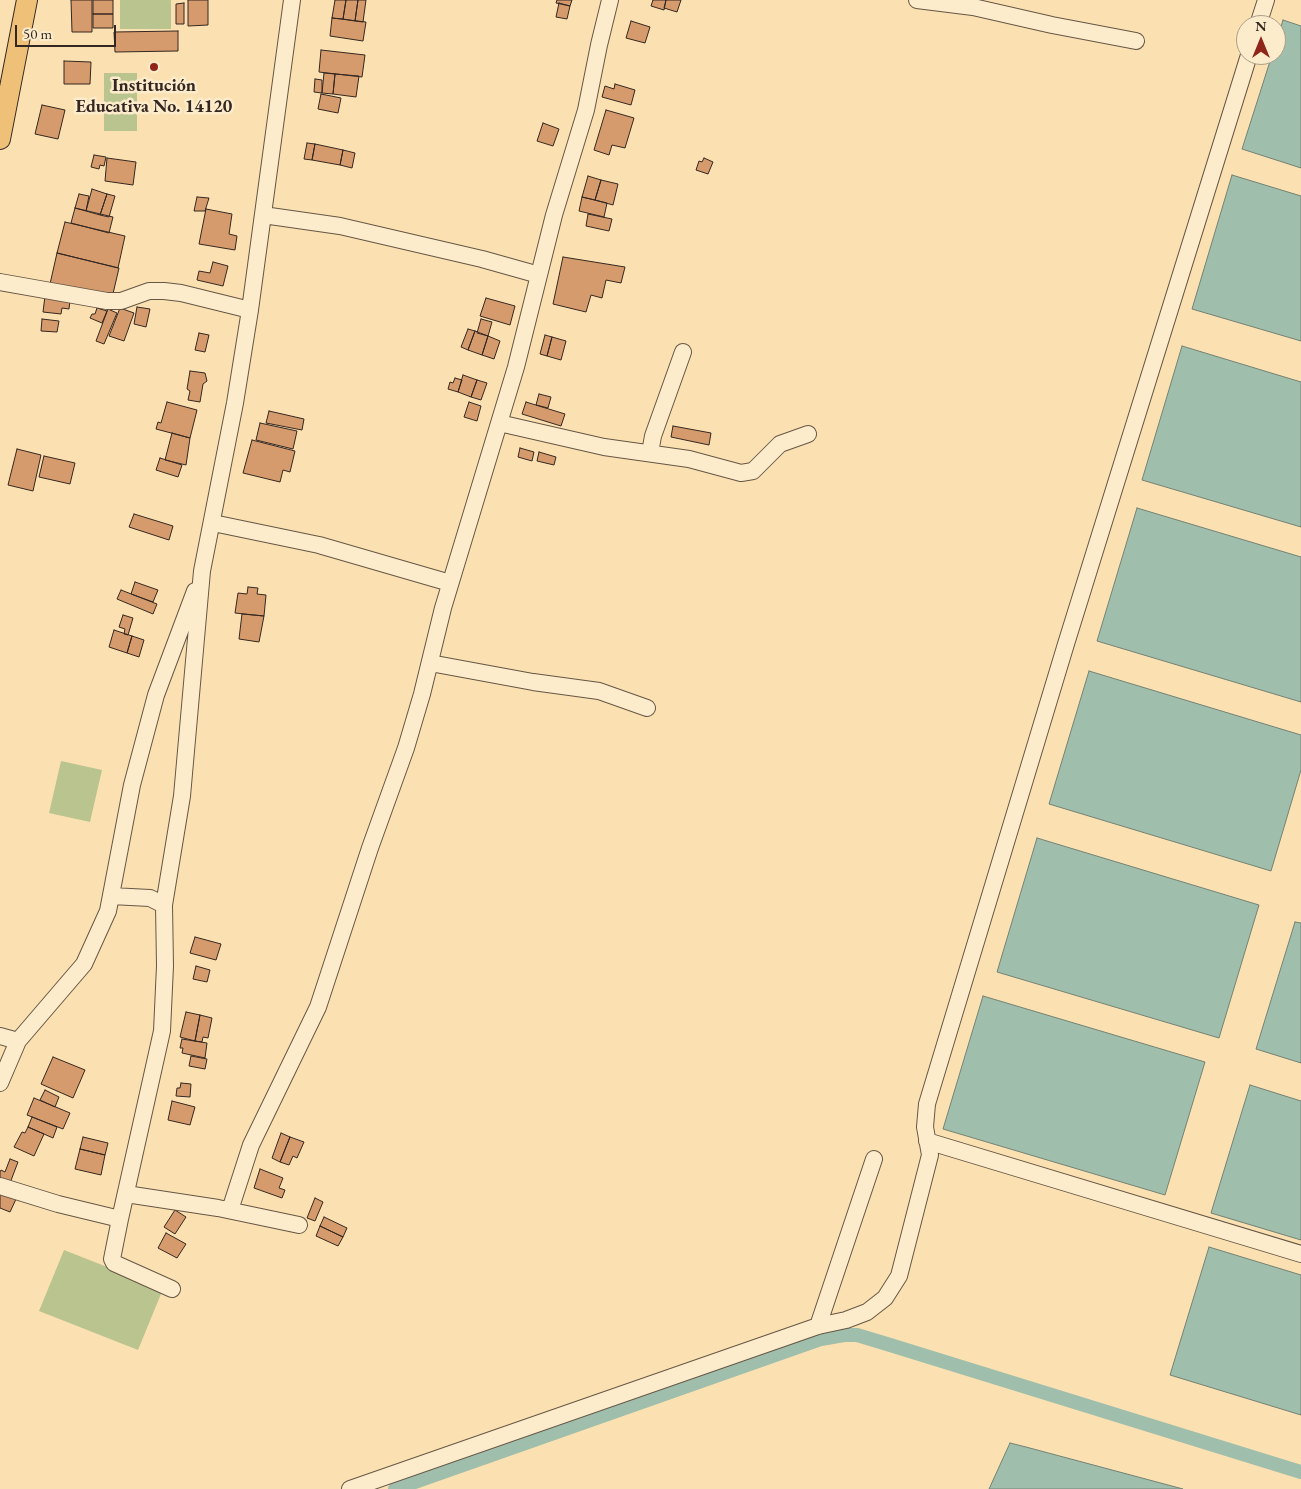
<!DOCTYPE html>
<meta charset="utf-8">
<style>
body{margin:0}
#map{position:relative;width:1301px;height:1489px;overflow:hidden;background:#fbe1b1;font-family:"EB Garamond",serif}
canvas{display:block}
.north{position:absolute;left:1236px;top:15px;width:50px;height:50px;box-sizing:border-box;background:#fceccc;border:1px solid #ac9d88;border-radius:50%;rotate:0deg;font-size:14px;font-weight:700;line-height:20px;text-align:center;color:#342721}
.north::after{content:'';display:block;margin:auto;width:18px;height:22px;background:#8f2418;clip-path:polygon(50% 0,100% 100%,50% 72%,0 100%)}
.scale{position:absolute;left:15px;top:25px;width:101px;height:22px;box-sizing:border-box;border:2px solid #342721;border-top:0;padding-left:6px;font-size:15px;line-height:18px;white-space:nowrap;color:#342721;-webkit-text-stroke:4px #fceccc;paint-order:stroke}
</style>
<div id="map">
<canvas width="1301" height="1489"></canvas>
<div class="north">N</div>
<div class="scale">50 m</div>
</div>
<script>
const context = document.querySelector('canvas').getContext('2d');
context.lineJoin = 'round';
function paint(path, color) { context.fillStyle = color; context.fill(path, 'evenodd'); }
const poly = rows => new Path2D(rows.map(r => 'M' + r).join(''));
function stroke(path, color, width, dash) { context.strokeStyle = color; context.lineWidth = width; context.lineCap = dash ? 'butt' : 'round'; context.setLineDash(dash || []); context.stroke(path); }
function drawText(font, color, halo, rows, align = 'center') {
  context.font = font + ' "EB Garamond",serif'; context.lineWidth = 5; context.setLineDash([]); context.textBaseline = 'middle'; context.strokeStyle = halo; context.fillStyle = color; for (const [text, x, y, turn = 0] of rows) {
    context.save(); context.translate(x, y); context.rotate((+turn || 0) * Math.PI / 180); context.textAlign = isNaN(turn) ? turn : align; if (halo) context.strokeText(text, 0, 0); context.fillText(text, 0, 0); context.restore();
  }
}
paint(poly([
 [120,0,171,0,171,29,120,29],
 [104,73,137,73,137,131,104,131],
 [61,761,102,770,90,822,49,813],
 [64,1250,163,1289,138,1350,39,1311]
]), '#bac48f');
const water = poly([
 [1283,20,1301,26,1301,168,1242,149,1272,55,1276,55,1276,43,1283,20],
 [1232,175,1301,196,1301,341,1192,309,1232,175],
 [1182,346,1301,382,1301,527,1142,480,1182,346],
 [1137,508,1301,557,1301,702,1097,641,1137,508],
 [1089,671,1301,735,1301,770,1271,871,1049,804,1089,671],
 [1037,838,1259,905,1219,1038,997,972,1037,838],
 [1295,922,1301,923,1301,1063,1256,1049,1295,922],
 [983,996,1205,1062,1165,1195,943,1129,983,996],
 [1250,1085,1301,1101,1301,1240,1211,1213,1250,1085],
 [1209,1247,1301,1275,1301,1415,1170,1375,1209,1247],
 [1010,1443,1026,1447,1183,1489,989,1489,1010,1443]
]);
paint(water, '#9fbeab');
stroke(water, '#748274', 1);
stroke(poly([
 [395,1489,821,1339,844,1335,857,1335,887,1344,1301,1472]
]), '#9fbeab', 14);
const building = poly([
 [71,0,92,0,92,32,72,32,71,0],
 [93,0,113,0,113,14,93,14,93,0],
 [188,0,208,0,208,25,188,26,188,0],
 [335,0,346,0,343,19,332,18,335,0],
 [346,0,358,0,355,21,343,19,346,0],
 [358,0,366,0,363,22,355,21,358,0],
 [557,0,572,0,570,6,556,3,557,0],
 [653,0,666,0,664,10,651,6,653,0],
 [666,0,681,0,677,12,664,8,666,0],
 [184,3,184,24,176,24,176,4,184,3],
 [559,3,570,6,567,19,556,17,559,3],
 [93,14,113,14,113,28,93,28,93,14],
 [332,18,366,22,363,41,330,36,332,18],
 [631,21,650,27,645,43,626,38,631,21],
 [178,31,178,51,115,52,114,32,178,31],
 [321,50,365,55,362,77,319,72,321,50],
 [64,61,91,62,90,84,64,84,64,61],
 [324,73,335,74,333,94,322,93,324,73],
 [335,74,359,76,356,97,333,94,335,74],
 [315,79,322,80,322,93,314,92,315,79],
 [615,84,635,90,631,105,602,97,605,86,614,89,615,84],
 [321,94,341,98,338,113,318,109,321,94],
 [42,105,65,110,58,139,35,134,42,105],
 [606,110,634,118,625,148,612,145,609,155,594,150,606,110],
 [543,123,559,129,553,146,537,141,543,123],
 [307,143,315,144,312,160,304,159,307,143],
 [315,144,343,150,340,165,312,160,315,144],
 [343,150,355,153,352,168,340,165,343,150],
 [94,155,106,157,104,166,100,165,99,169,91,167,94,155],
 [107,158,136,162,133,185,105,181,107,158],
 [704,158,713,162,708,174,696,170,699,161,702,162,704,158],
 [588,176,601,180,595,200,582,197,588,176],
 [601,180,618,184,613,205,595,200,601,180],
 [92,189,107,194,100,215,86,211,92,189],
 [79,194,89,196,86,211,75,208,79,194],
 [107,194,115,196,109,217,100,215,107,194],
 [197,197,209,198,205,211,194,211,197,197],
 [582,197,607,203,604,217,579,211,582,197],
 [75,208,113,217,109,233,71,223,75,208],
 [206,209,232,214,229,234,237,236,235,250,199,244,206,209],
 [588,214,612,219,609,231,586,226,588,214],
 [65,222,125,236,118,268,57,253,65,222],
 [57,253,119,268,112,298,50,284,57,253],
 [563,257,625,267,621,283,606,280,602,298,591,295,586,312,553,304,563,257],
 [213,262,228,266,223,286,197,280,199,271,210,273,213,262],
 [45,296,70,300,69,309,62,308,61,314,43,312,45,296],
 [486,298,515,306,510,325,480,316,486,298],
 [137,307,150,309,146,327,134,324,137,307],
 [97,308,107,311,102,323,90,318,92,314,95,314,97,308],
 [120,308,134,313,124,341,109,336,120,308],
 [108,309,117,313,104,344,96,341,108,309],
 [42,319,59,321,57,332,41,331,42,319],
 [481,319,492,322,488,336,477,333,481,319],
 [468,329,475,331,468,350,461,347,468,329],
 [475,331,488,336,482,355,468,350,475,331],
 [199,333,209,335,205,352,195,350,199,333],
 [545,335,552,337,547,356,540,354,545,335],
 [488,336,500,341,494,359,482,355,488,336],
 [552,337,566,341,561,360,547,356,552,337],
 [190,371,205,373,207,381,203,384,200,402,188,400,190,391,187,389,190,371],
 [463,375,477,380,471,397,458,392,463,375],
 [455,378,462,380,458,392,448,389,450,382,453,383,455,378],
 [477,380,487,383,481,400,471,397,477,380],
 [539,394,551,397,548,408,536,405,539,394],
 [167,402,197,410,190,438,156,429,158,422,161,423,167,402],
 [469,402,481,406,477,421,464,417,469,402],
 [526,402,565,414,561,426,522,414,526,402],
 [269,411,304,419,302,430,266,423,269,411],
 [260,423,297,431,293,449,256,440,260,423],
 [673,426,711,433,709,445,671,437,673,426],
 [172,433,190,438,186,465,165,460,172,433],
 [252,440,295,451,290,472,283,470,280,482,243,473,252,440],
 [520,448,534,452,532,461,518,457,520,448],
 [17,449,41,455,33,491,8,485,17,449],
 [539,452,556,457,554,465,537,461,539,452],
 [44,456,75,463,70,484,39,477,44,456],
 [160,458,182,465,178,477,156,470,160,458],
 [134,514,173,526,169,540,129,527,134,514],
 [135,582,158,590,153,602,131,594,135,582],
 [248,587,258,588,257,594,266,595,264,616,235,613,238,593,247,594,248,587],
 [121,590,157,604,153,614,117,599,121,590],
 [242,614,264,616,259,642,239,639,242,614],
 [123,615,133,618,128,635,124,634,125,629,119,627,123,615],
 [114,630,132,636,127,653,109,647,114,630],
 [132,636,144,640,139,657,127,653,132,636],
 [195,937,221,944,216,960,190,953,195,937],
 [196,966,210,970,207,982,193,979,196,966],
 [186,1012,200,1015,195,1041,180,1037,186,1012],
 [200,1015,212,1018,208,1038,203,1037,202,1042,195,1041,200,1015],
 [182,1039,207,1043,205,1058,182,1053,183,1048,180,1048,182,1039],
 [191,1056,207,1059,205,1069,189,1066,191,1056],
 [53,1057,85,1070,73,1098,41,1084,53,1057],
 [181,1083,191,1084,190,1097,176,1096,177,1088,180,1088,181,1083],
 [45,1090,59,1097,55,1107,40,1100,45,1090],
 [34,1098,70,1113,63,1129,27,1115,34,1098],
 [172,1101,195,1107,190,1125,168,1120,172,1101],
 [32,1117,57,1127,53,1138,28,1127,32,1117],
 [28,1127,44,1134,34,1156,14,1147,22,1132,25,1133,28,1127],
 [281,1133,290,1137,280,1162,272,1158,281,1133],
 [83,1137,108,1143,105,1155,80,1149,83,1137],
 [290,1137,304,1142,297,1158,293,1156,289,1165,280,1162,290,1137],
 [80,1149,105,1155,101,1175,75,1169,80,1149],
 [10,1159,18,1162,10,1183,0,1179,0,1172,1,1170,5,1172,10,1159],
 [260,1169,283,1178,279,1188,285,1190,282,1198,254,1188,260,1169],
 [0,1190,17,1197,10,1212,0,1208,0,1190],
 [315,1198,323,1202,315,1221,307,1218,315,1198],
 [175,1210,186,1217,175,1234,164,1227,175,1210],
 [324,1217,347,1228,343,1237,320,1226,324,1217],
 [320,1226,343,1237,338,1246,316,1236,320,1226],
 [166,1233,186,1244,177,1258,158,1248,166,1233]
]);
paint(building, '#d69b6c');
stroke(building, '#342721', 1);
const minor = poly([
 [917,0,973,7,1052,25,1136,41],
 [1258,25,1266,0],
 [263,215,340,226,482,259,539,275],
 [0,282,107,301,121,301,149,291,164,291,181,293,250,310],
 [499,423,604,447,689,459,741,473,753,471,780,444,808,434],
 [650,453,653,436,683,352],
 [213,523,319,545,450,583],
 [430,663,533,682,599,691,647,708],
 [111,896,150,898,164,905],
 [0,1036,18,1041],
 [0,1083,18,1041,84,964,108,911,132,785,156,695,195,591],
 [927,1141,1301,1254],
 [0,1186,58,1204,120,1219,162,1031,165,966,164,905,182,796,202,571,235,403,250,310,292,0],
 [126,1194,218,1208,299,1225],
 [230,1210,251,1145,318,1007,370,848,406,748,422,694,443,608,516,367,554,215,586,110,599,45,610,0],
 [120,1219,112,1259,114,1263,172,1289],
 [818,1326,874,1159],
 [350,1489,818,1326,846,1320,867,1312,885,1298,899,1276,930,1155,925,1127,927,1104,1066,644,1249,55]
]);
const major = poly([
 [0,139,27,0]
]);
stroke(minor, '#665645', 18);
stroke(major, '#342721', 22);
stroke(minor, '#fceccc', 16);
stroke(major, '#eec078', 20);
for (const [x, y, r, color] of [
 [154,67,5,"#8f2418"]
]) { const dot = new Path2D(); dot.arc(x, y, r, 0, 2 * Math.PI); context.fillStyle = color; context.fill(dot); stroke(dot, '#fceccc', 2); }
drawText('bold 18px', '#342721', '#fceccc', [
 ["Institución",154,86],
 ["Educativa No. 14120",154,107]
]);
</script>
